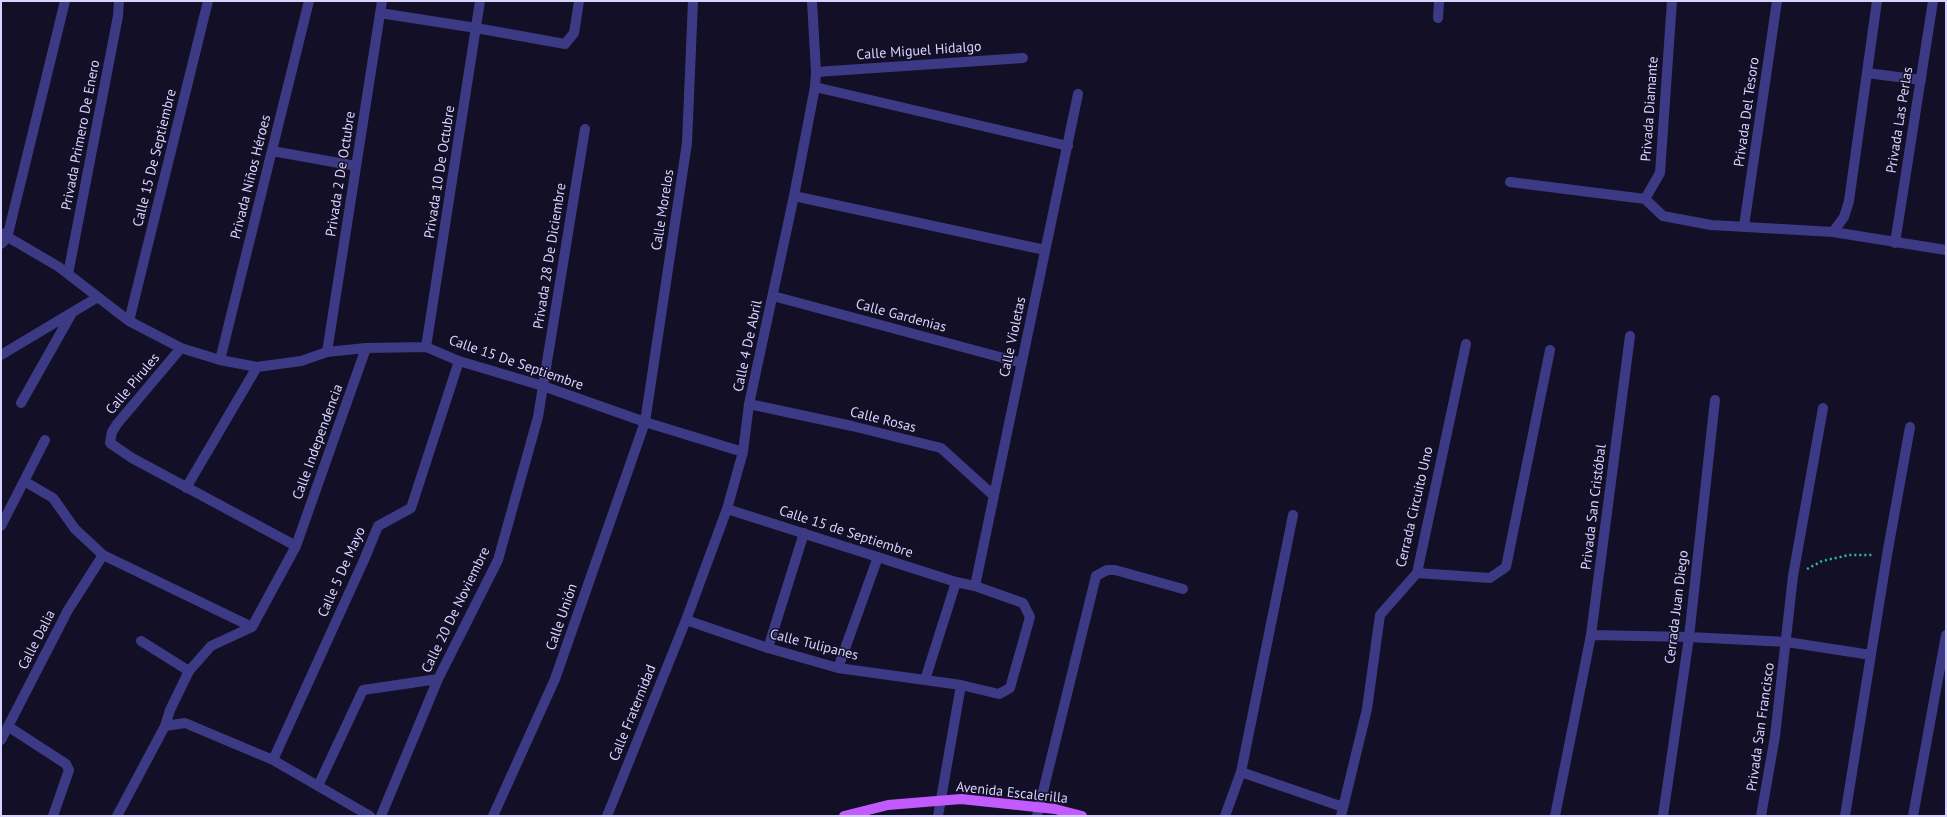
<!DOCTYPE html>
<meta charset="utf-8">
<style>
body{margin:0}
#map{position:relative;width:1947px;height:817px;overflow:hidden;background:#130f26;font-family:"PT Sans",sans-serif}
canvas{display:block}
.frame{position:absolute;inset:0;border:2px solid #d9d4ff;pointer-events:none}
</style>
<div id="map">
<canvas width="1947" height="817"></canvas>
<div class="frame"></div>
</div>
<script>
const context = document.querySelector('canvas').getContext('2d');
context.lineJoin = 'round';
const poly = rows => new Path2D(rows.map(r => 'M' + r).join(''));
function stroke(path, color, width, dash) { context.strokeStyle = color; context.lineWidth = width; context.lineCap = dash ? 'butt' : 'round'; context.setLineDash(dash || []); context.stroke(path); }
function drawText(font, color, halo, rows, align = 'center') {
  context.font = font + ' "PT Sans",sans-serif'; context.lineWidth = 3; context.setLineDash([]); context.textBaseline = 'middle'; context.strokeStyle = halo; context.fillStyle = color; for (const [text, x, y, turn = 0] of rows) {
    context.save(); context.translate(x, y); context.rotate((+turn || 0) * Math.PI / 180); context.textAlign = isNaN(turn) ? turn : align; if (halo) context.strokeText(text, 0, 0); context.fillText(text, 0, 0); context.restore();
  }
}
stroke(poly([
 [1807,569,1822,561,1849,555,1874,555]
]), '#2fb8b0', 2.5, [2, 3]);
stroke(poly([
 [380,13,476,28,565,44,574,33,579,1],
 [1438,18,1439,1],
 [816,72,1023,58],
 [1867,73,1921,80],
 [815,87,1068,146],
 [272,151,356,166],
 [1510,182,1645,199],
 [794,196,1045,250],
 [1645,199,1663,216,1711,225,1833,232,1844,217,1849,201,1877,1],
 [1645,199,1660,173,1672,1],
 [1744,226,1777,1],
 [1833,232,1946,250],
 [1,233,59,267,129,321,181,348,220,360,257,367,301,361,327,352,366,348,426,347,459,361,543,386,645,422,743,452],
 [1895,243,1933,1],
 [1,244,7,238,65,1],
 [68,274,118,16,119,1],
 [773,296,1022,363],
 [129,321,208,1],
 [426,347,480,1],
 [181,348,117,424,112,432,110,443,132,458,296,546],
 [327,352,382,1],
 [1,355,98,297],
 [220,360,309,1],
 [21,403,72,313],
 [749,404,852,426,941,448,993,495],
 [24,481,53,498,75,529,103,555,252,627],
 [186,488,257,367],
 [1,526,45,440],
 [1417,573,1490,578,1506,567,1550,350],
 [975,586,1078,94],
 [686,620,768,648,838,668,961,685,999,694,1010,688,1030,617,1023,603,975,586,956,582,727,509],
 [1591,635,1689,637,1787,642,1871,655],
 [141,641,189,671],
 [768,648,804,533],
 [838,668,878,557],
 [925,680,956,582],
 [165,726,170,710,189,671,211,646,252,627,296,546,366,348],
 [9,727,66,764,69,770,53,816],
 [1,740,68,610,103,555],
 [273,760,364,560,378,526,411,508,459,361],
 [1241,772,1293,515],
 [318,786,363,690,438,679],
 [117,816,165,726,185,723,273,760,370,816],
 [381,816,438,679,498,560,538,417,585,129],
 [493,816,555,679,645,422,687,143,693,1],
 [607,816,686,620,727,509,743,452,749,404,794,196,815,87,816,72,812,1],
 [938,816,961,685],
 [1037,816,1096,576,1107,570,1115,570,1183,589],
 [1225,816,1241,772,1343,807],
 [1341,816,1367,709,1380,615,1417,573,1466,344],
 [1555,816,1591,635,1630,336],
 [1663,816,1689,637,1715,400],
 [1761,816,1775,736,1793,576,1823,408],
 [1845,816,1887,555,1910,427],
 [1913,816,1946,635]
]), '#3d3a85', 10);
stroke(poly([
 [844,816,888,805,961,799,1055,809,1082,816]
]), '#c25bff', 10);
drawText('14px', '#d9d4ff', '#130f26', [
 ["Calle Miguel Hidalgo",919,51,-4],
 ["Privada Diamante",1650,109,-86],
 ["Privada Del Tesoro",1747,112,-82],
 ["Privada Las Perlas",1900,120,-81],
 ["Privada Primero De Enero",81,135,-79],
 ["Calle 15 De Septiembre",155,158,-76],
 ["Privada 10 De Octubre",440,172,-81],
 ["Privada 2 De Octubre",341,174,-81],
 ["Privada Niños Héroes",251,177,-76],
 ["Calle Morelos",663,210,-81],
 ["Privada 28 De Diciembre",550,256,-81],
 ["Calle Gardenias",901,316,15],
 ["Calle Violetas",1013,337,-78],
 ["Calle 4 De Abril",748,346,-78],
 ["Calle 15 De Septiembre",516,363,19],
 ["Calle Pirules",133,384,-50],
 ["Calle Rosas",883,420,14],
 ["Calle Independencia",318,442,-70],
 ["Cerrada Circuito Uno",1415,507,-77],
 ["Privada San Cristóbal",1594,507,-83],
 ["Calle 15 de Septiembre",846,532,18],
 ["Calle 5 De Mayo",342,572,-66],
 ["Cerrada Juan Diego",1677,607,-83],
 ["Calle 20 De Noviembre",456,610,-64],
 ["Calle Unión",562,617,-71],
 ["Calle Dalia",37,640,-63],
 ["Calle Tulipanes",814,645,14],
 ["Calle Fraternidad",633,713,-68],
 ["Privada San Francisco",1761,727,-82],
 ["Avenida Escalerilla",1012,793,6]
]);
</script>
